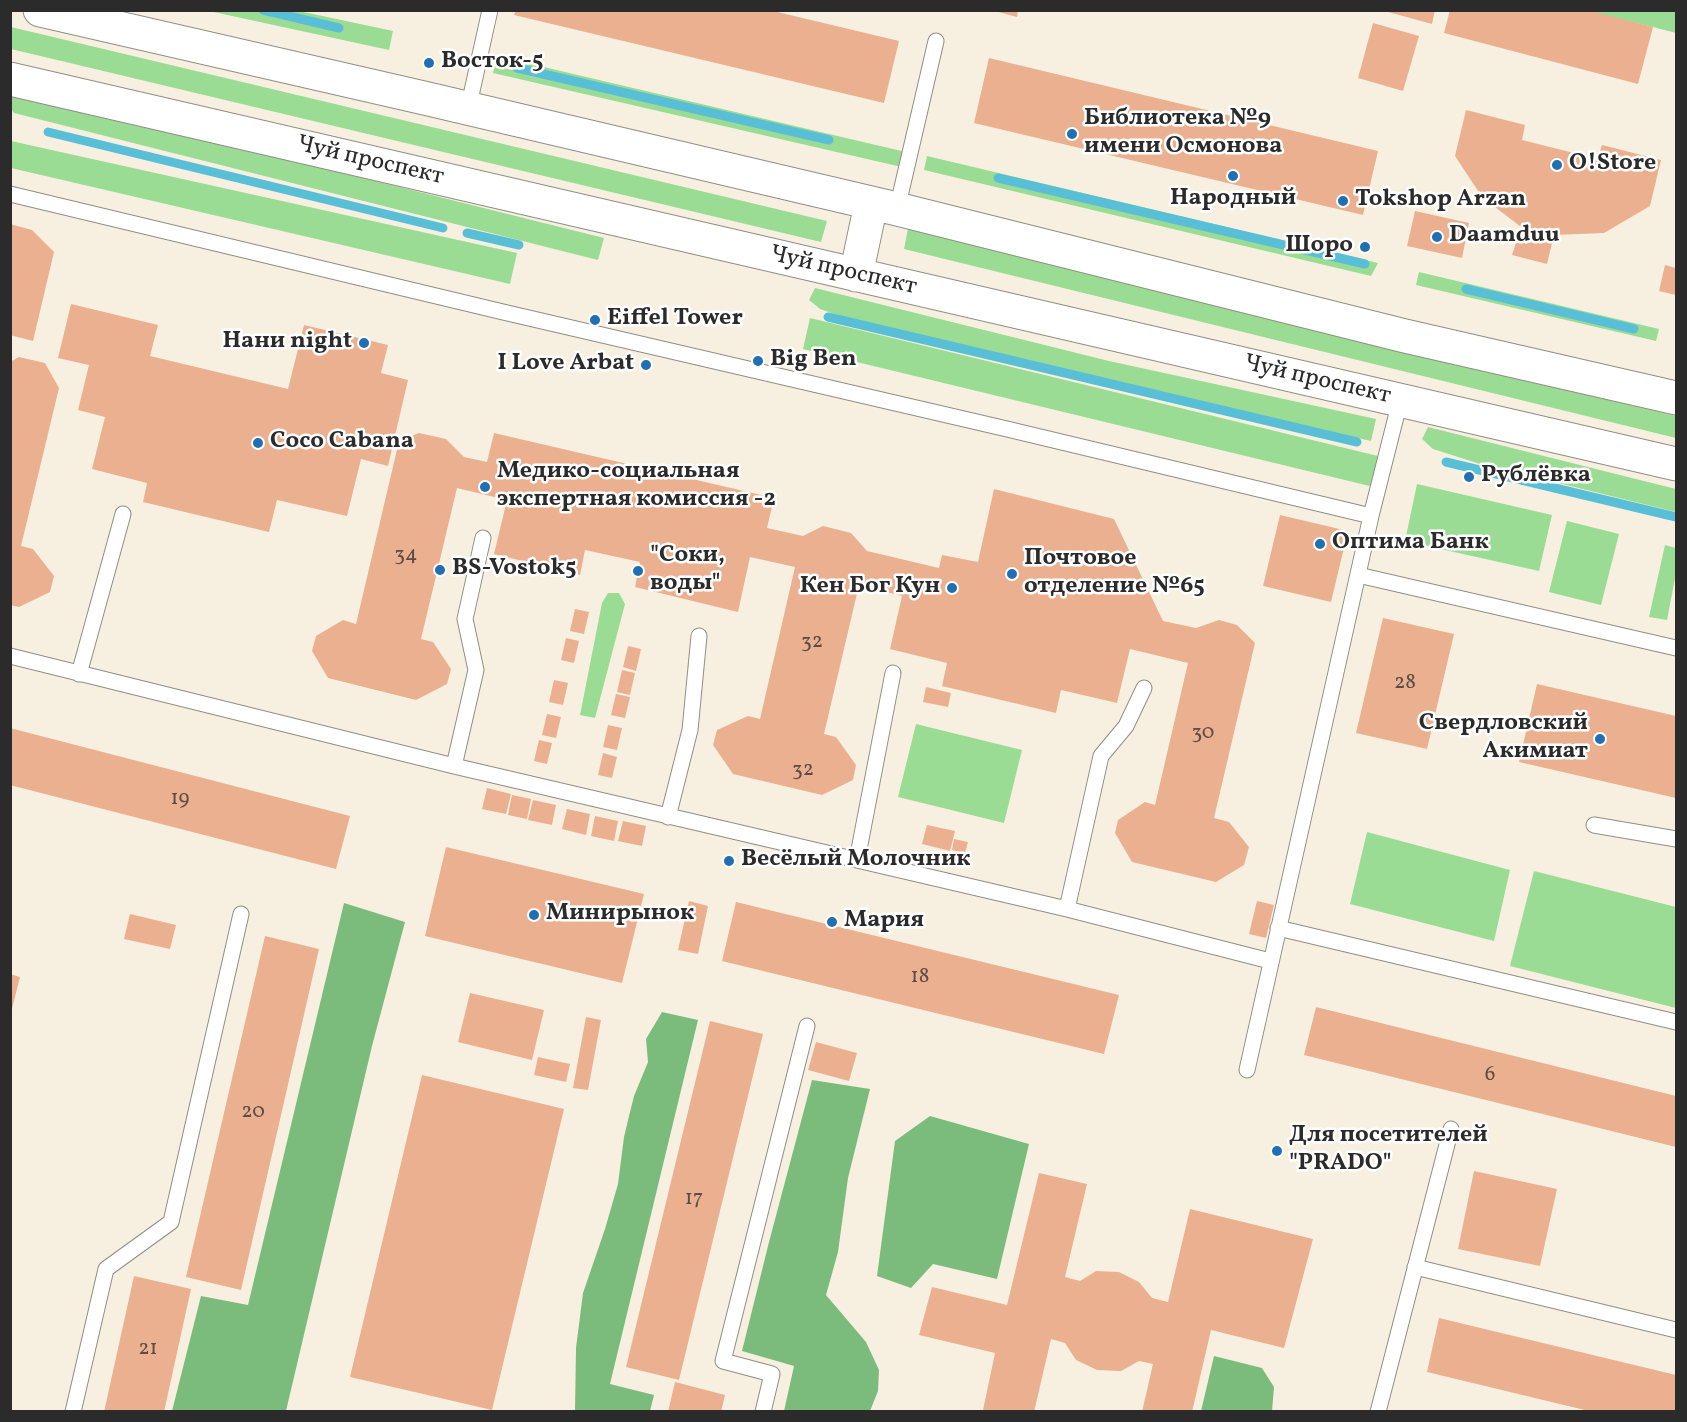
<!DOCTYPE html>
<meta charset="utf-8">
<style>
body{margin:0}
#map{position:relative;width:1687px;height:1422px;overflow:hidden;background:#f7f0e1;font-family:Vollkorn,serif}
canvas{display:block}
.frame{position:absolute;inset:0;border:12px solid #2b2b2b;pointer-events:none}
</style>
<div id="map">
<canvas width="1687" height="1422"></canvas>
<div class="frame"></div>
</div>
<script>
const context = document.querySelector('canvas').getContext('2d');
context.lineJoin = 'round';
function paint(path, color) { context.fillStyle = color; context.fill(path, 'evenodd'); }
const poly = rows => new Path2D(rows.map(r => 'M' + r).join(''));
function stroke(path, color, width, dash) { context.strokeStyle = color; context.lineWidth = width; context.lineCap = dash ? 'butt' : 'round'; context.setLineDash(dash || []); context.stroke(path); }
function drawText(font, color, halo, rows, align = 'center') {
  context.font = font + ' Vollkorn,serif'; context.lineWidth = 5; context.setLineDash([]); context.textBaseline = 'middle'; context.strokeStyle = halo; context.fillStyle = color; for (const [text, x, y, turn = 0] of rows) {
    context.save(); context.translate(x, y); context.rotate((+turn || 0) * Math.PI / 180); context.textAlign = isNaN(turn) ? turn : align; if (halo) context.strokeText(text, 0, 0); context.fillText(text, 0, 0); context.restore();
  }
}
paint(poly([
 [209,11,299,11,393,31,389,50],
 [1588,11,1676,11,1676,33,1653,27],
 [11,27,478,138,827,221,821,242,11,49],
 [497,56,910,153,906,168,493,73],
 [10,90,604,238,598,260,14,113,11,109],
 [11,141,517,253,510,284,11,168],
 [927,156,1378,263,1371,276,924,170],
 [908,229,1676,416,1676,438,904,249],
 [1419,272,1659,329,1656,341,1416,285],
 [815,288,1109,361,1376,419,1371,441,864,324,820,309,809,300],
 [810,318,1378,456,1378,488,803,349],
 [1428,427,1676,489,1676,512,1477,463,1433,449,1422,439],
 [1417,484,1552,515,1539,571,1405,541],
 [1567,521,1619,534,1601,605,1549,592],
 [1665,545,1676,548,1676,573,1667,620,1649,617],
 [608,593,619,593,625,604,595,718,580,715,602,603],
 [916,724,1022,750,1004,823,898,797],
 [1367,832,1510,870,1494,941,1350,904],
 [1534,871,1676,907,1676,1008,1510,966]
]), '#9adc93');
paint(poly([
 [344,903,405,922,372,1046,286,1411,172,1411,201,1296,248,1305],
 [662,1012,698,1020,610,1384,654,1395,650,1411,575,1411,576,1348,583,1293,605,1229,618,1184,624,1137,629,1116,634,1096,648,1062,646,1039],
 [812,1080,870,1089,848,1178,838,1252,826,1295,866,1342,879,1370,878,1391,870,1411,784,1411,794,1366,742,1351,769,1242],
 [930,1116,1029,1144,997,1279,933,1264,911,1288,877,1276,895,1141],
 [1214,1356,1262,1368,1274,1387,1272,1411,1201,1411]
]), '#7bbc7d');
stroke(poly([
 [263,10,339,28],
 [517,68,829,140],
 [48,132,443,228],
 [998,178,1365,264],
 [467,233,519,245],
 [1466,289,1634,329],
 [828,317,1357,442],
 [1446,462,1676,517]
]), '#58bfd6', 9);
paint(poly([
 [516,10,769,10,899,41,884,103,514,15],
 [991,10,1018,10,1017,17],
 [1381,10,1435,10,1432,24],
 [1450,10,1588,10,1653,27,1638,84,1444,33],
 [1373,23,1419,36,1403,91,1358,78],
 [989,58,1378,151,1363,215,974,123],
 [1466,110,1525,125,1522,140,1598,159,1602,145,1661,160,1650,206,1604,233,1554,235,1547,264,1512,255,1521,227,1482,197,1455,156],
 [1415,211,1469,223,1462,258,1407,246],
 [10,224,32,230,54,252,33,341,10,335],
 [1665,265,1676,268,1676,295,1659,291],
 [71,304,158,325,150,356,288,389,304,325,388,345,381,373,408,380,388,466,361,459,347,516,277,500,269,532,143,502,147,483,92,469,105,417,78,410,89,365,58,358],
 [19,357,45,363,59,388,21,546,33,549,54,576,50,592,19,607,10,605,10,362],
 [419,433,446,439,464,457,487,462,494,433,774,498,767,528,803,536,823,526,851,533,867,551,939,568,942,555,978,562,994,489,1114,519,1163,621,1196,628,1219,620,1237,625,1255,643,1214,818,1229,822,1249,847,1244,865,1216,882,1132,862,1115,833,1118,820,1145,802,1155,805,1188,663,1130,649,1117,703,1061,690,1056,713,942,686,947,663,890,649,902,596,859,585,824,734,836,737,856,765,853,780,822,795,733,774,713,745,717,730,748,716,760,719,795,567,750,557,738,612,635,587,640,562,585,550,580,575,494,554,507,500,457,488,421,639,433,642,451,669,447,684,416,700,328,678,312,651,316,636,343,620,356,624,399,441],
 [1280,515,1348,531,1331,602,1263,586],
 [575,609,589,612,584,634,570,631],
 [1383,618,1454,634,1427,749,1356,733],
 [566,638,579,641,574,663,561,660],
 [628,646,641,649,636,671,623,667],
 [622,670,635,673,630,695,617,692],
 [554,680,568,683,563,705,549,702],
 [1537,684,1676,716,1676,798,1519,762],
 [926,687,951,693,948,707,923,702],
 [616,694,630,697,625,718,611,715],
 [547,714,561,717,556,738,542,735],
 [608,725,622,728,617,750,603,747],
 [10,728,350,816,336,869,10,785],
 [539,740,552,743,547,764,534,761],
 [603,753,617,757,612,778,598,775],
 [487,788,511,794,506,814,482,809],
 [512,795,531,799,527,819,508,815],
 [533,800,556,805,552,825,528,820],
 [567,809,590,814,586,835,562,829],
 [595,816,618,821,614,841,591,836],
 [623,821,646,826,642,846,618,841],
 [927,825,955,831,950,851,922,844],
 [954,839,968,842,965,853,952,850],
 [446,847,644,894,622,983,425,936],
 [689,901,708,906,698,954,678,950],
 [1257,901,1274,905,1266,938,1249,934],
 [736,902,1119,995,1104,1054,722,961],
 [130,914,176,925,170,949,124,939],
 [265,936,319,949,241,1290,186,1277],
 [10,974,20,977,11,1013,10,1012],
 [470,993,544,1010,532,1060,458,1042],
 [1316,1007,1676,1096,1676,1147,1304,1055],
 [586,1017,601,1020,588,1090,573,1088],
 [710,1021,763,1034,679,1380,626,1367],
 [816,1042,857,1053,849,1081,808,1070],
 [538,1057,570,1064,566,1082,534,1075],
 [422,1075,564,1109,492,1410,350,1377],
 [1474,1171,1557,1189,1540,1266,1458,1249],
 [1039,1173,1087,1184,1065,1277,1080,1281,1096,1271,1119,1272,1139,1282,1152,1298,1168,1302,1190,1209,1313,1239,1284,1348,1211,1330,1192,1412,1142,1412,1153,1364,1139,1361,1121,1371,1097,1370,1076,1360,1065,1343,1051,1339,1034,1412,983,1410,995,1353,919,1335,932,1287,1007,1305],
 [134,1276,191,1289,164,1412,104,1412],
 [1439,1318,1676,1375,1676,1412,1593,1412,1427,1372],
 [675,1382,725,1395,721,1412,668,1412]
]), '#ebb08f');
const lane = poly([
 [468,109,490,10],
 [10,194,503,312,1007,429,1371,516],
 [897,209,936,41],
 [1358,575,1676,648],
 [10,656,454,766,1067,909,1270,961],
 [79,674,123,514],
 [454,766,476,670,465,619,483,538],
 [668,817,690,730,699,636],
 [1594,825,1676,839],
 [857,860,893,673],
 [1067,909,1101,756,1126,726,1144,688],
 [1278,928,1676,1022],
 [1247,1070,1371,516,1400,401],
 [1415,1267,1676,1330],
 [73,1412,106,1269,171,1222,241,914],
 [763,1412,772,1374,723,1361,807,1026],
 [1378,1412,1451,1129]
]);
const primary = poly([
 [40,10,424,98,897,209,1405,336,1676,398],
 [10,79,1676,464],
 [856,275,871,204]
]);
stroke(lane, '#918e86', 17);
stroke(primary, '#918e86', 35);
stroke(lane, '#fff', 15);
stroke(primary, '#fff', 33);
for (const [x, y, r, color] of [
 [429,63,6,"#1f6fb2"],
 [1072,134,6,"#1f6fb2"],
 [1557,165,6,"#1f6fb2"],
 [1233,176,6,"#1f6fb2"],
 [1343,201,6,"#1f6fb2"],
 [1437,237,6,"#1f6fb2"],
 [1365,247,6,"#1f6fb2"],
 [595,320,6,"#1f6fb2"],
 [364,343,6,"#1f6fb2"],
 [758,361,6,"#1f6fb2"],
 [646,365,6,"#1f6fb2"],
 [258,443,6,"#1f6fb2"],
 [1469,477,6,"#1f6fb2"],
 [485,487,6,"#1f6fb2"],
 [1320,544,6,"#1f6fb2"],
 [440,570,6,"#1f6fb2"],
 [638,571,6,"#1f6fb2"],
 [1012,574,6,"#1f6fb2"],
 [952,588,6,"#1f6fb2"],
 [1600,739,6,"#1f6fb2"],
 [729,861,6,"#1f6fb2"],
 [534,915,6,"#1f6fb2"],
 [832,922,6,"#1f6fb2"],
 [1277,1151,6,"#1f6fb2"]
]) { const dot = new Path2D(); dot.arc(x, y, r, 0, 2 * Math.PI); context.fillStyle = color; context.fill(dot); stroke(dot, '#fff', 2); }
drawText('21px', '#5b4c44', null, [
 ["34",406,556],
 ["32",812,643],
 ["28",1405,684],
 ["30",1203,734],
 ["32",803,771],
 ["19",180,800],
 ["18",920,978],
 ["6",1490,1076],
 ["20",253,1113],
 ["17",694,1200],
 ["21",148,1350]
]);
drawText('bold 24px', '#2b2b2b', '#fff', [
 ["Восток-5",441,63],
 ["Библиотека №9",1084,120],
 ["имени Осмонова",1084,148],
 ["O!Store",1569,165],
 ["Народный",1233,200,"center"],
 ["Tokshop Arzan",1355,201],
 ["Daamduu",1449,237],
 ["Шоро",1353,247,"right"],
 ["Eiffel Tower",607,320],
 ["Нани night",352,343,"right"],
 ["Big Ben",770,361],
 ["I Love Arbat",634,365,"right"],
 ["Coco Cabana",270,443],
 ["Медико-социальная",497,473],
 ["экспертная комиссия -2",497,501],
 ["Рублёвка",1481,477],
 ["Оптима Банк",1332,544],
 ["\"Соки,",650,557],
 ["воды\"",650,585],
 ["Почтовое",1024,560],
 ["отделение №65",1024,588],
 ["BS-Vostok5",452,570],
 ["Кен Бог Кун",940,588,"right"],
 ["Свердловский",1588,725,"right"],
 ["Акимиат",1588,753,"right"],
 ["Весёлый Молочник",741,861],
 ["Минирынок",546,915],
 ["Мария",844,922],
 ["Для посетителей",1289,1137],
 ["\"PRADO\"",1289,1165]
], 'left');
drawText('24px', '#2b2b2b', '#fff', [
 ["Чуй проспект",370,162,13],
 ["Чуй проспект",843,272,13],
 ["Чуй проспект",1317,381,13]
]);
</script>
